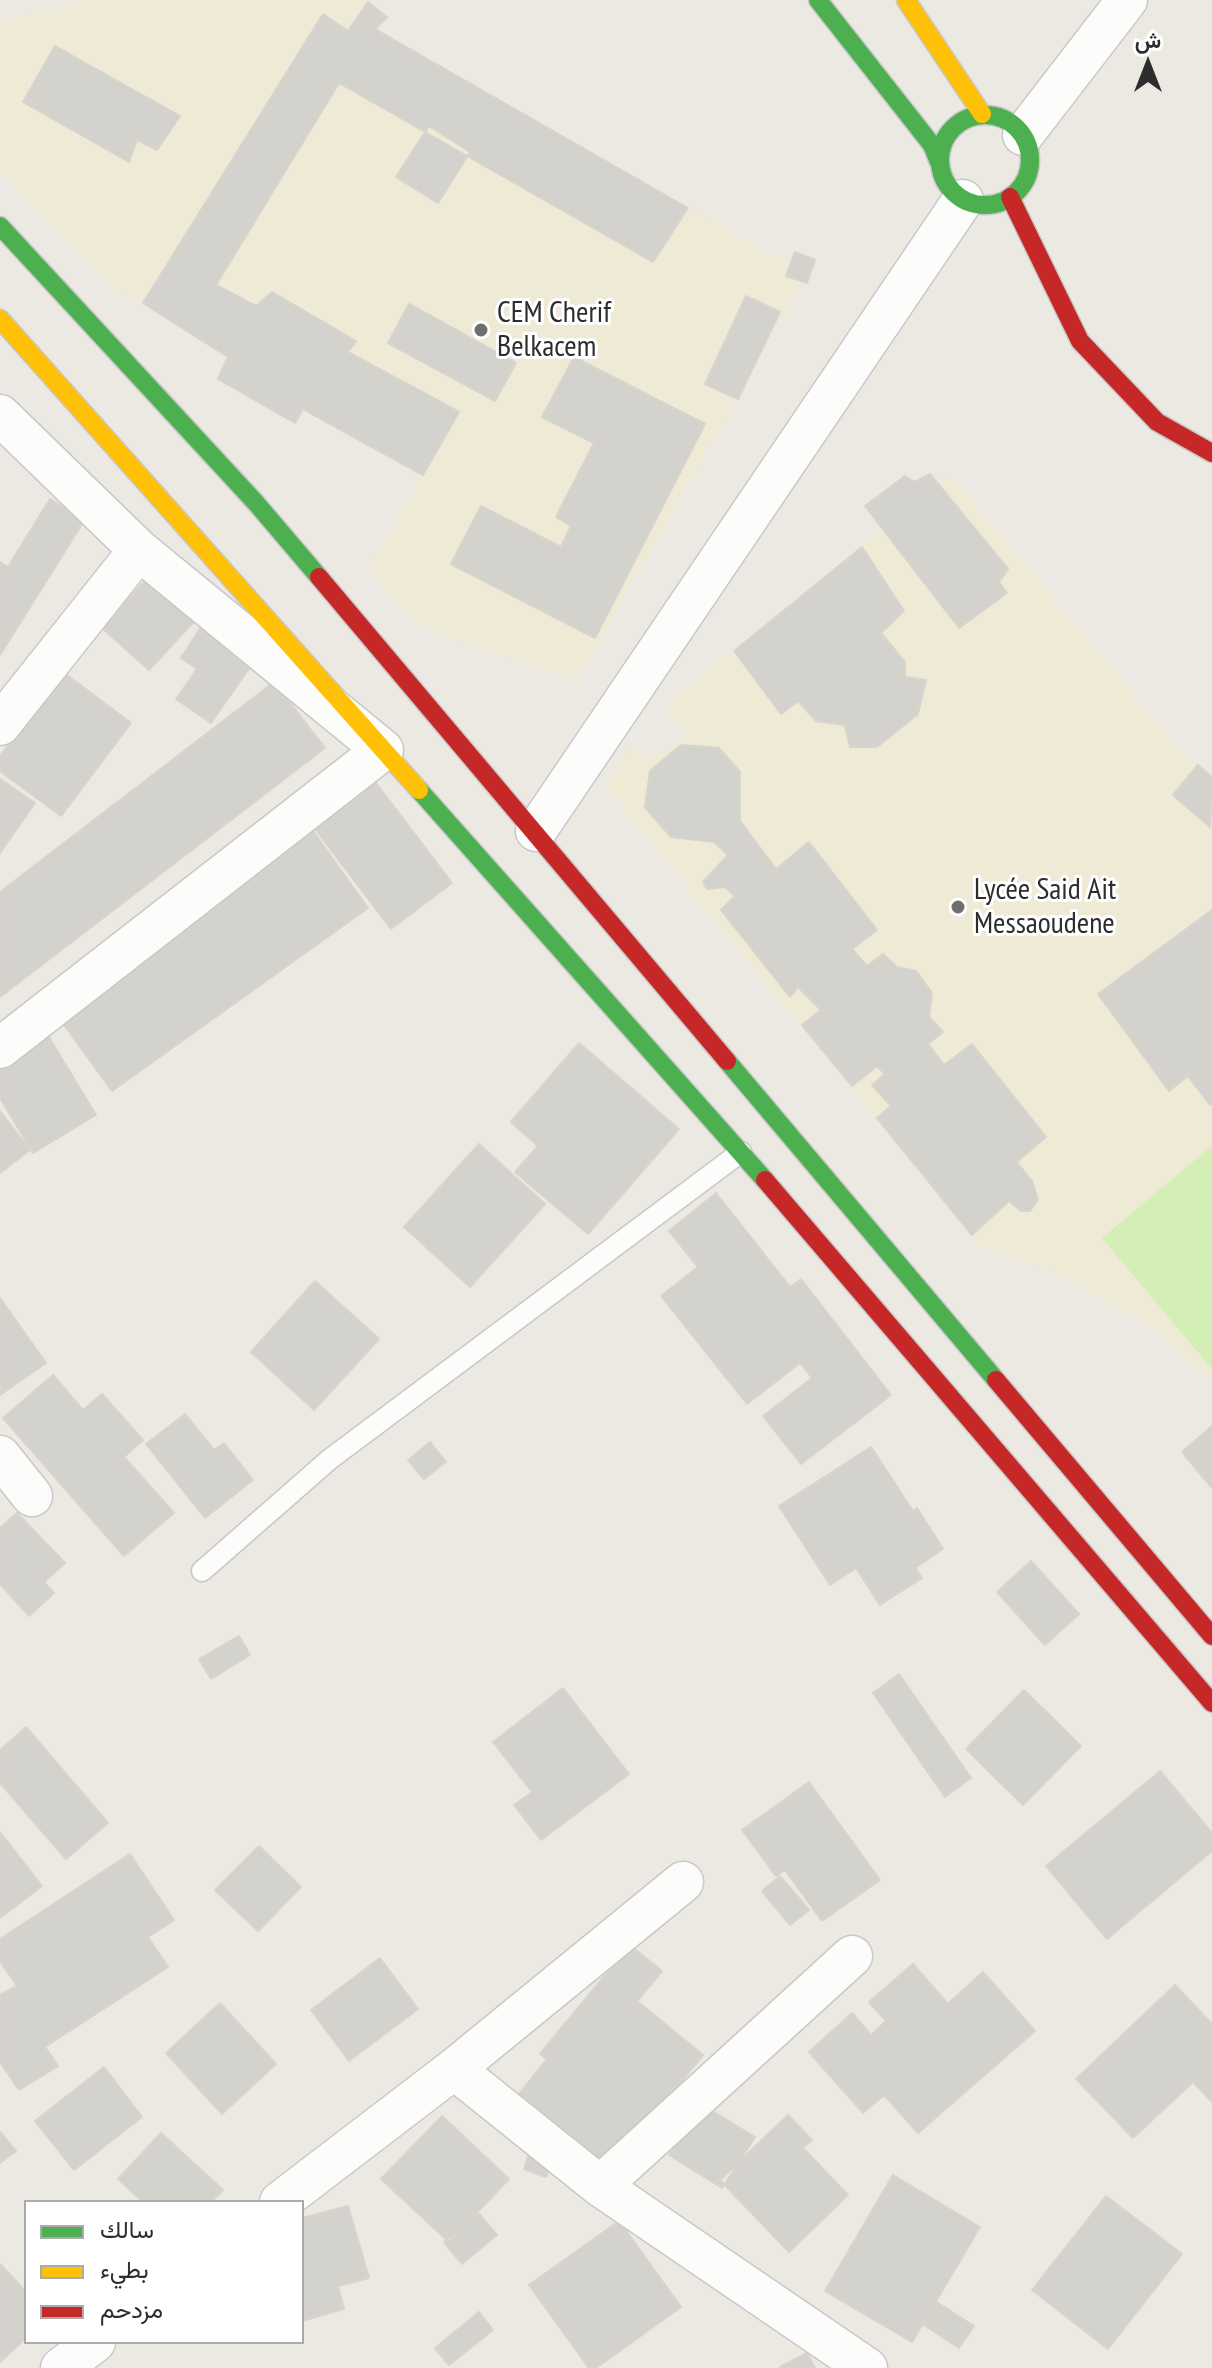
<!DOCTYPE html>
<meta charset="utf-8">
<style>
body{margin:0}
#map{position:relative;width:1212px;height:2368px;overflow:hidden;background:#ece9e2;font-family:"PT Sans Narrow",Vazirmatn,sans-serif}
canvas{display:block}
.legend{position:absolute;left:24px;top:2200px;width:280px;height:144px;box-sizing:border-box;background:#fff;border:2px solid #ababab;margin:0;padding:10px 14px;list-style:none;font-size:24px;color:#2d2d2d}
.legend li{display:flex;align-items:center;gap:16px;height:40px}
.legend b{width:40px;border:2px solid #ababab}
.north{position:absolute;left:1108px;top:24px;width:80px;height:80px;-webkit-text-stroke:6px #fff;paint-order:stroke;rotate:0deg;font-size:22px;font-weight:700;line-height:32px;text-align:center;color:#2d2d2d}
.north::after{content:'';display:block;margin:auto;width:28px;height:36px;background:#2d2d2d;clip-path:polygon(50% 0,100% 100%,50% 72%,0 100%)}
</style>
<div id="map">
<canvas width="1212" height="2368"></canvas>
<ul class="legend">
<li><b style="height:10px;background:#4caf50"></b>سالك</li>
<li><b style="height:10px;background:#ffc107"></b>بطيء</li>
<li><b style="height:10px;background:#c62828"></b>مزدحم</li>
</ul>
<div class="north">ش</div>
</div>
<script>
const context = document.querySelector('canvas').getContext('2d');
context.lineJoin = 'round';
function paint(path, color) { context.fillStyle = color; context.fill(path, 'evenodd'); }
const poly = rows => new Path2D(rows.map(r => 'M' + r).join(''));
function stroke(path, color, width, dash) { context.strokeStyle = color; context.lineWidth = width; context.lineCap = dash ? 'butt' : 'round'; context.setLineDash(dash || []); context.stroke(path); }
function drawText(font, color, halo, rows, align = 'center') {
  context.font = font + ' "PT Sans Narrow",sans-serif'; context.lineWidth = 6; context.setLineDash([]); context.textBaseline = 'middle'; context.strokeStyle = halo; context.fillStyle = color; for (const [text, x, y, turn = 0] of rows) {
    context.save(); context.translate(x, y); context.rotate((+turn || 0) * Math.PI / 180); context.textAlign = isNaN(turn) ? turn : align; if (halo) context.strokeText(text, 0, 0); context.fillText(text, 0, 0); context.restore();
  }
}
paint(poly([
 [91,0,369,0,387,17,376,29,807,275,577,682,418,624,369,569,423,474,304,409,295,423,218,379,227,357,143,303,112,288,0,168,0,22],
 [950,474,1212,789,1212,1383,1168,1341,1121,1309,1047,1268,980,1247,605,786,632,745,650,761,689,732,665,706]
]), '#efead6');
paint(poly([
 [1212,1146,1212,1369,1102,1238]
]), '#d3efb5');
const building = poly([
 [368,2,387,17,375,29,688,208,653,262,339,83,216,285,256,306,272,292,356,341,348,352,459,412,423,475,303,409,295,423,218,379,228,357,143,303,323,14,348,31,368,2],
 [55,46,180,116,157,150,137,140,129,162,23,102,55,46],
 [429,126,470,152,438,203,396,177,429,126],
 [795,252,815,260,807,283,786,276,795,252],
 [746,296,780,312,738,399,705,384,746,296],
 [409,304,516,363,495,401,388,343,409,304],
 [574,357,705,424,595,638,451,564,481,506,561,547,571,526,556,517,594,443,542,417,574,357],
 [930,474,1008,569,999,582,1007,593,959,628,865,506,905,476,914,482,930,474],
 [50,499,84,521,0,655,0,562,8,567,50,499],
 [862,547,904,611,881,633,905,662,905,677,926,680,918,714,877,747,850,747,845,725,816,721,798,701,781,714,734,651,862,547],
 [152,573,199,616,149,670,102,628,152,573],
 [203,624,255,660,211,723,176,699,197,669,181,658,203,624],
 [63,672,131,723,61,816,0,771,0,756,63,672],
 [274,682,325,748,0,997,0,892,274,682],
 [681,745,719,748,740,772,740,821,776,869,809,842,877,930,852,949,867,966,883,954,897,967,916,971,932,993,929,1017,943,1032,928,1044,944,1065,972,1044,1046,1137,1017,1162,1032,1181,1038,1200,1030,1211,1021,1211,1009,1201,972,1235,877,1118,891,1106,872,1085,885,1074,877,1066,852,1086,802,1025,821,1010,798,987,790,997,721,910,735,896,725,887,707,889,703,882,728,855,714,842,671,837,645,807,650,771,681,745],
 [1198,765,1212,777,1210,827,1173,795,1198,765],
 [0,779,35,803,0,853,0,779],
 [373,779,452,883,391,929,312,825,373,779],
 [313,831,368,908,112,1091,59,1018,313,831],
 [1212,910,1212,1103,1210,1105,1188,1076,1169,1091,1098,994,1212,910],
 [47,1034,96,1115,33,1153,0,1098,0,1061,47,1034],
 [579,1043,679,1129,588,1234,515,1172,538,1146,511,1122,579,1043],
 [0,1111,30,1150,0,1173,0,1111],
 [479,1144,545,1204,470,1287,404,1227,479,1144],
 [716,1193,790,1287,801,1279,891,1395,801,1464,763,1416,812,1378,800,1363,747,1404,661,1296,698,1267,669,1231,716,1193],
 [315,1281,379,1339,314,1410,251,1352,315,1281],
 [0,1298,46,1363,0,1395,0,1298],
 [53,1375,83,1410,102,1394,143,1440,124,1457,174,1513,124,1556,3,1418,53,1375],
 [185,1414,214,1450,224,1443,253,1480,205,1518,146,1444,185,1414],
 [1212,1426,1212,1488,1182,1452,1212,1426],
 [430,1442,446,1462,424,1479,408,1460,430,1442],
 [871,1447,913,1511,917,1508,943,1549,915,1568,922,1578,880,1605,856,1568,830,1585,779,1506,871,1447],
 [17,1513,65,1563,44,1582,54,1593,29,1616,0,1584,0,1528,17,1513],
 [1031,1561,1079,1614,1045,1645,997,1592,1031,1561],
 [239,1636,250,1655,211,1679,199,1659,239,1636],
 [899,1674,971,1778,945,1797,873,1693,899,1674],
 [563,1688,629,1774,541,1840,514,1805,532,1792,493,1742,563,1688],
 [1024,1690,1081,1746,1023,1805,966,1749,1024,1690],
 [26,1727,108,1823,66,1859,0,1783,0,1750,26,1727],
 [1160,1771,1212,1833,1212,1851,1107,1939,1046,1866,1160,1771],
 [809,1782,880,1880,822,1921,785,1870,776,1876,742,1830,809,1782],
 [0,1832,42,1886,0,1918,0,1832],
 [259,1846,301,1887,258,1931,215,1890,259,1846],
 [130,1854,174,1920,148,1937,168,1967,45,2047,58,2066,19,2090,0,2062,0,1995,17,1986,0,1961,0,1939,130,1854],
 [780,1876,809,1910,790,1925,762,1891,780,1876],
 [630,1945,662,1971,637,2001,703,2055,609,2168,519,2094,547,2059,540,2054,630,1945],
 [380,1958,418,2009,349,2061,311,2010,380,1958],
 [913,1964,948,2004,983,1972,1035,2031,918,2133,884,2095,863,2113,809,2052,852,2013,871,2035,886,2021,869,2002,913,1964],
 [1175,1985,1212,2024,1212,2102,1193,2082,1133,2138,1076,2079,1175,1985],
 [220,2003,276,2064,222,2114,166,2053,220,2003],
 [104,2067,142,2117,74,2170,35,2121,104,2067],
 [701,2104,755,2137,722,2188,669,2155,701,2104],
 [788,2115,812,2140,803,2148,848,2195,789,2252,720,2180,788,2115],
 [442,2116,509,2179,449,2242,381,2179,442,2116],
 [0,2132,16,2151,0,2163,0,2132],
 [161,2133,223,2190,211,2202,143,2202,118,2179,161,2133],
 [530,2150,553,2158,546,2177,524,2169,530,2150],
 [893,2175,980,2227,912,2342,825,2291,893,2175],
 [1106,2196,1182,2254,1108,2349,1032,2290,1106,2196],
 [348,2206,369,2278,338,2286,344,2309,302,2321,302,2218,348,2206],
 [479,2214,497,2235,462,2264,444,2242,479,2214],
 [619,2221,681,2307,596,2368,589,2368,529,2285,619,2221],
 [0,2264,26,2292,26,2338,0,2362,0,2264],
 [935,2301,974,2326,959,2348,921,2323,935,2301],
 [479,2312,493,2330,449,2365,435,2348,479,2312],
 [807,2353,815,2368,780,2368,780,2367,807,2353]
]);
paint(building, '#d4d2cd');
stroke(building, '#d7d4ce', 2);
const lane = poly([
 [202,1571,330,1459,741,1152]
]);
const street = poly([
 [1023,135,1127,0],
 [0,415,139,550,383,750,0,1048],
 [0,725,139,550],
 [536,831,963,200],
 [0,1456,32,1496],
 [454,2069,600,2186,867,2368],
 [600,2186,852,1956],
 [280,2202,454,2069,683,1882],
 [61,2368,95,2342]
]);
const fast = poly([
 [818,0,932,145,939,162],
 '940 160a45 45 0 1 1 90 0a45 45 0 1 1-90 0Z',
 [0,226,256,503,319,577],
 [419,790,765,1180],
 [727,1061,996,1380]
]);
const slow = poly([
 [906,0,982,114],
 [0,319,419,790]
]);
const jam = poly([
 [1010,197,1080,341,1157,422,1212,453],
 [319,577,727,1061],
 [765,1180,1212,1703],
 [996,1380,1212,1636]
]);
stroke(lane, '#c9c8c8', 23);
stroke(street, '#c9c8c8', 43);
stroke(fast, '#c9c8c8', 21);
stroke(slow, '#c9c8c8', 21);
stroke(jam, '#c9c8c8', 21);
stroke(lane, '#fcfcfb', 20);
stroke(street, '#fcfcfb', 40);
stroke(fast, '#4caf50', 18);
stroke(slow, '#ffc107', 18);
stroke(jam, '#c62828', 18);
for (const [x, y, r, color] of [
 [481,330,8,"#706f6c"],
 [958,907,8,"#706f6c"]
]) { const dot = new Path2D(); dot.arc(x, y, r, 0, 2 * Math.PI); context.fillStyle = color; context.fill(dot); stroke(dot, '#fff', 3); }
drawText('30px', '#2d2d2d', '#fff', [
 ["CEM Cherif",497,313],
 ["Belkacem",497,347],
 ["Lycée Said Ait",974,890],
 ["Messaoudene",974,924]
], 'left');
</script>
